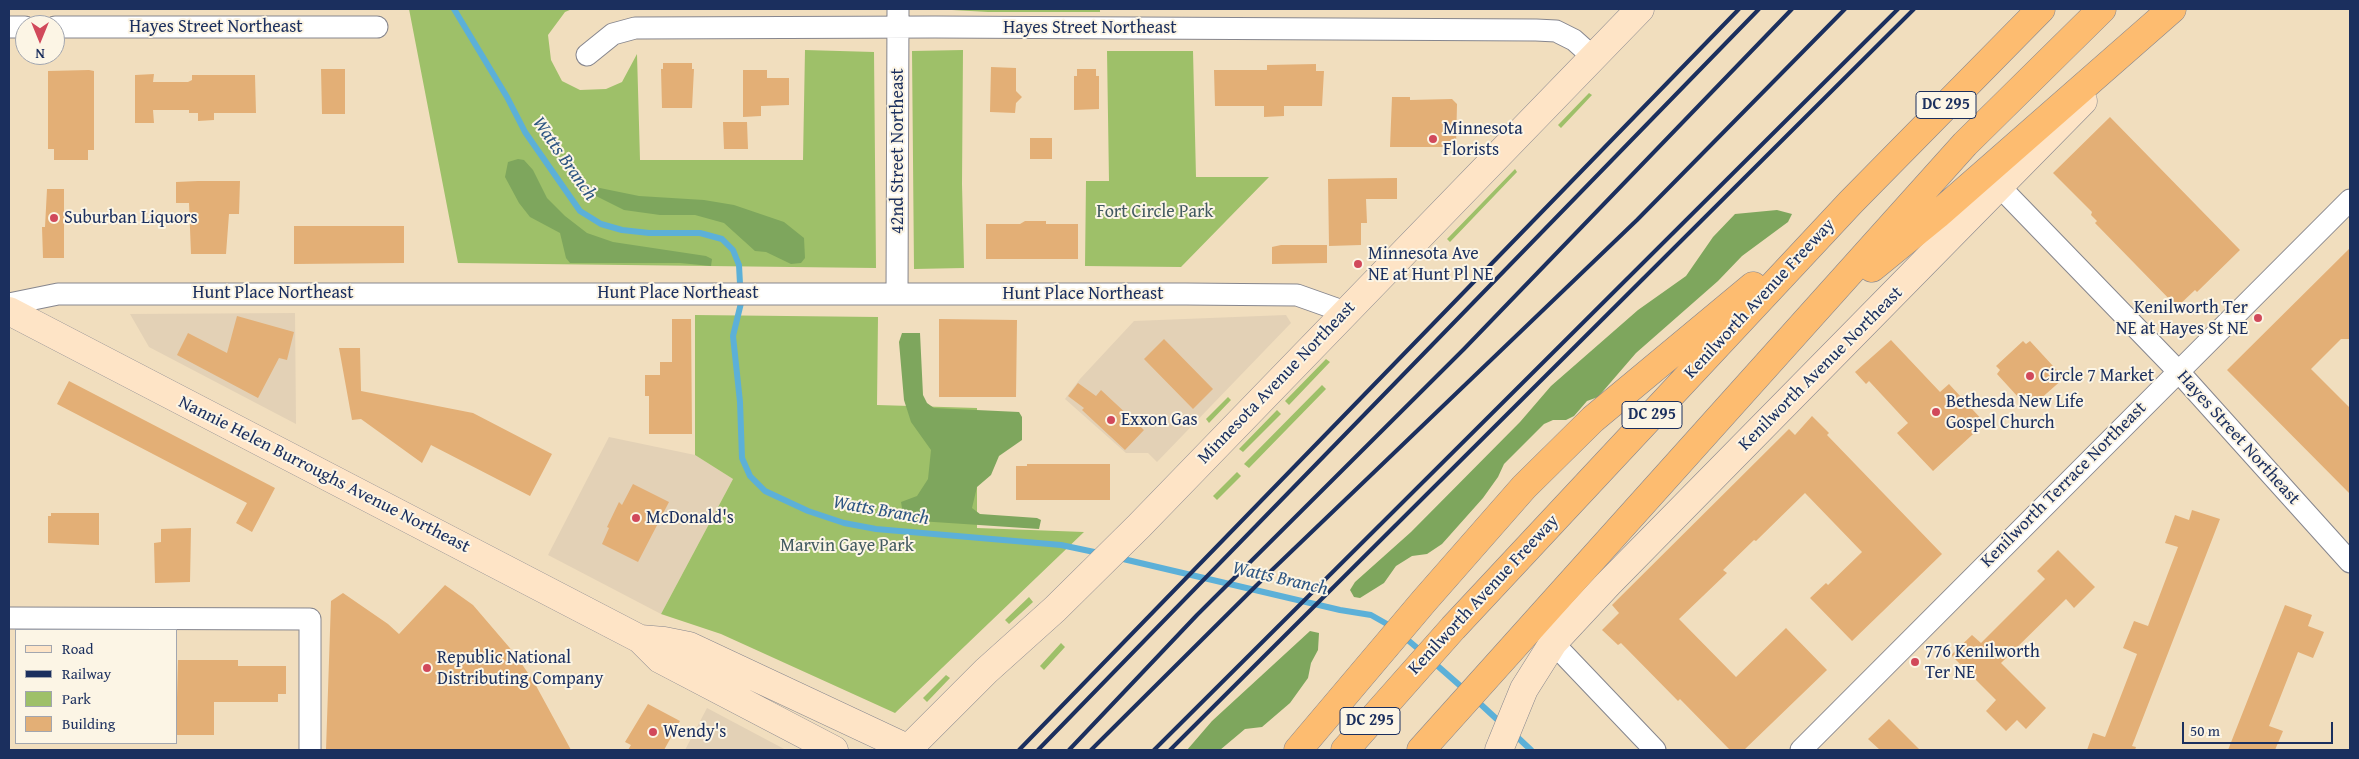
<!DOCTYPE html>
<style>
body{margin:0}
#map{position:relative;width:2359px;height:759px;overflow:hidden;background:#f1debe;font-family:"Gentium Book Plus",serif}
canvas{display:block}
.frame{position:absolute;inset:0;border:10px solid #1b2f5e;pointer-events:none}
.legend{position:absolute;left:15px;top:629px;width:162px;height:115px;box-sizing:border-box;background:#fcf5e5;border:1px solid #a2a6af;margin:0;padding:6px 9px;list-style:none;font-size:15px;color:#1b2f5e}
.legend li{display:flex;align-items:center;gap:10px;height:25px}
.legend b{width:25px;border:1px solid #a2a6af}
.north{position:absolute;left:15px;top:15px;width:50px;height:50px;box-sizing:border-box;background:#fcf5e5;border:1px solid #a2a6af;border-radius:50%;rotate:180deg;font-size:14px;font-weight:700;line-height:20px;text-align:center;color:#1b2f5e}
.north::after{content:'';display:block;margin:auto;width:18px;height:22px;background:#d1495b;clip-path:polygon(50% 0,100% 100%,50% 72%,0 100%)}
.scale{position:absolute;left:2182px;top:722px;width:151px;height:22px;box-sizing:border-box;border:2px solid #1b2f5e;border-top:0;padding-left:6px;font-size:15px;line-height:18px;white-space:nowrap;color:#1b2f5e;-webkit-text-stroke:4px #fcf5e5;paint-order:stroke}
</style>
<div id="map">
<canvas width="2359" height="759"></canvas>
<div class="frame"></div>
<ul class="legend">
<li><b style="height:6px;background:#fee4c6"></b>Road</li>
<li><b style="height:6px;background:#1b2f5e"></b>Railway</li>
<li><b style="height:14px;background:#9ec069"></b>Park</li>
<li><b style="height:14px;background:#e3af76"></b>Building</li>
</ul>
<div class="north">N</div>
<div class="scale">50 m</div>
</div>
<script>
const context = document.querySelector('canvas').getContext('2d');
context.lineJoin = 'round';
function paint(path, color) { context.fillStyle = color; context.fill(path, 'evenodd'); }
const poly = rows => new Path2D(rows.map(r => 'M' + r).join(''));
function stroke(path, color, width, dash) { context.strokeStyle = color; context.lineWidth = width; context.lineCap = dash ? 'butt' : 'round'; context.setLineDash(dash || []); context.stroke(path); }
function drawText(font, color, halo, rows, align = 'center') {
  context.font = font + ' "Gentium Book Plus",serif'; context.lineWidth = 4; context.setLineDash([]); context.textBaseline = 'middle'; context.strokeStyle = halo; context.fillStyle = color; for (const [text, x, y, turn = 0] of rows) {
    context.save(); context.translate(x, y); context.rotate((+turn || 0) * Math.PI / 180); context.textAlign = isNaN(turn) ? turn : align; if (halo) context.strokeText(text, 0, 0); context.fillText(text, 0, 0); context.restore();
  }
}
paint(poly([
 [295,313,296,424,149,347,130,314],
 [1286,315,1291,323,1157,462,1148,453,1126,453,1065,399,1080,379,1134,321],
 [609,437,695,455,733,479,661,614,548,555],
 [707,708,786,750,685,750]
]), '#e3d1b6');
paint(poly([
 [409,9,572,9,565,12,548,35,551,60,562,81,580,90,606,89,622,82,637,54,640,160,803,160,805,50,874,52,876,268,458,263],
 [934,9,1100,9,1100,12,988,12],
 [963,50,962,184,964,268,914,269,912,51],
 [1107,51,1193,51,1196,177,1269,177,1181,267,1085,266,1086,181,1109,181],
 [1589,93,1592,95,1561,128,1558,125],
 [1515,169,1517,172,1450,242,1447,239],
 [695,315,878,317,877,405,977,408,977,528,1084,532,895,713,721,634,661,614,733,479,695,455],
 [1326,359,1330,362,1289,405,1285,401],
 [1322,385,1326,389,1249,468,1244,464],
 [1228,397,1231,400,1209,423,1206,419],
 [1277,410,1281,414,1243,452,1239,449],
 [1237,472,1241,476,1217,500,1213,496],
 [1029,597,1033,602,1009,624,1005,620],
 [1061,643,1065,647,1044,670,1040,666],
 [946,675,950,678,927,702,923,698]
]), '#9ec069');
paint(poly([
 [518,159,524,160,533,170,547,198,565,216,587,233,613,242,706,256,712,259,711,266,680,263,570,263,566,258,560,233,530,217,519,203,505,177,508,162],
 [590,186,639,196,704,200,734,205,784,222,804,238,805,258,801,263,791,264,766,252,755,251,724,223,695,215,660,215,624,210,596,196,589,189],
 [1777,210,1792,214,1788,222,1742,256,1718,281,1636,353,1598,397,1587,401,1574,416,1566,420,1553,420,1544,424,1504,464,1498,477,1483,498,1442,544,1427,554,1412,556,1396,566,1384,583,1360,598,1354,597,1350,590,1355,582,1411,532,1520,422,1551,386,1638,310,1686,276,1713,237,1735,214],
 [902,333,920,333,923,395,927,403,934,408,1019,412,1022,417,1022,440,999,456,991,475,977,487,972,508,980,514,1037,518,1041,520,1039,529,904,520,901,502,917,496,928,479,931,450,911,422,904,400,899,342],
 [1310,631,1319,633,1318,650,1311,663,1308,678,1290,703,1262,727,1245,729,1220,750,1187,750,1212,721]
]), '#7ea65d');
stroke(poly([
 [454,9,507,97,525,132,580,211,601,224,622,230,649,233,700,233,722,239,733,250,739,265,741,303,733,336,740,402,742,458,750,476,765,491,808,511,844,523,876,529,1061,545,1099,553],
 [1119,558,1340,610,1371,615,1394,628],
 [1403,636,1422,652],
 [1432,661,1465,690],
 [1475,699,1502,724],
 [1514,734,1531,750]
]), '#5cb0d8', 6);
paint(poly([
 [663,63,692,63,692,69,694,69,692,108,662,108,661,69,663,69],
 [1316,64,1316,71,1324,71,1322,106,1284,106,1284,116,1264,117,1264,106,1215,106,1214,70,1267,70,1267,65],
 [991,67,1016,68,1016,91,1022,97,1016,103,1015,113,990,112],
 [321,69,345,69,345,114,322,114],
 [1077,69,1096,69,1096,76,1099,76,1099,109,1074,110,1074,76,1077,76],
 [89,70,94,71,94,150,88,150,88,160,54,160,54,149,48,149,48,71],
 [743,70,767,70,767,78,789,78,789,105,761,106,761,116,743,117],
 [154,74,153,82,188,82,192,80,192,75,255,75,256,113,214,113,214,120,198,121,198,113,189,113,189,110,153,110,154,123,135,123,135,75],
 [1392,97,1410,97,1410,100,1452,99,1457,104,1456,147,1390,147],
 [2110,117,2240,250,2197,292,2195,290,2177,307,2095,223,2097,221,2091,215,2092,212,2053,173],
 [723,122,747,122,748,149,724,149],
 [1030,138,1052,138,1052,159,1030,159],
 [1397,178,1397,199,1366,199,1367,223,1361,223,1361,245,1329,246,1328,179],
 [198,181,240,181,239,214,229,214,226,254,191,254,189,203,176,203,176,182],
 [47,189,64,189,64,258,43,258,42,227,45,227],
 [1025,221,1046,221,1046,224,1078,224,1078,259,986,259,986,224,1020,224],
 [294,226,404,226,404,263,294,264],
 [1281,245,1327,245,1327,263,1272,264,1272,247],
 [2350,248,2350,339,2341,339,2311,369,2350,408,2350,494,2227,370],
 [237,316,294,332,287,360,279,358,258,398,177,355,188,333,227,353],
 [672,319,691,319,692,434,649,434,649,396,645,396,645,375,660,375,660,362,672,362],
 [939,319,1017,320,1016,397,939,397],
 [1164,339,1213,389,1193,409,1144,359],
 [1891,340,1940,392,1949,384,1985,423,1933,471,1897,433,1908,423,1869,381,1866,384,1855,372],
 [2023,341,2026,344,2030,341,2064,378,2029,409,1997,374,2000,370,1996,366],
 [339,348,360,348,361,391,473,413,552,454,530,496,431,445,422,463,361,419,352,420],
 [69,381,275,488,252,532,236,523,247,503,57,404],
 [1078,383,1096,396,1101,390,1144,430,1125,450,1082,410,1084,408,1068,396],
 [1812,416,1829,433,1827,435,1942,554,1852,641,1810,598,1826,583,1828,585,1862,552,1805,493,1756,541,1754,540,1723,570,1727,573,1679,619,1736,677,1786,628,1827,670,1744,750,1730,750,1680,699,1678,701,1621,643,1618,645,1602,630,1619,613,1612,605,1789,429,1795,435],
 [1027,464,1110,464,1110,500,1016,500,1016,466,1027,466],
 [633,484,669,502,638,562,602,544,609,528,607,527,619,502,622,505],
 [2192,510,2220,519,2132,746,2136,747,2135,750,2087,750,2093,733,2105,737,2137,654,2123,648,2134,621,2148,626,2178,547,2165,543,2175,515,2189,520],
 [51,513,99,513,99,545,48,543,48,516,51,516],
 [191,528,190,582,155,583,154,543,161,542,161,529],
 [2058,550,2095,587,2074,608,2066,599,2001,663,2046,708,2026,729,2017,720,2006,731,1986,711,1996,700,1951,655,1972,635,1981,643,2045,579,2037,571],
 [445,585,473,605,515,654,534,682,571,750,326,750,331,601,343,593,388,624,399,634],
 [2285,605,2312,615,2308,626,2324,632,2313,658,2298,652,2269,726,2283,731,2275,750,2228,750],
 [178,660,238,660,238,666,286,666,286,694,278,694,278,702,214,702,214,735,176,735],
 [648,704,680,721,664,750,628,750,631,745,625,742],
 [1889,719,1920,750,1880,750,1868,739]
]), '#e3af76');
const minor = poly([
 [9,27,25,27],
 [55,27,377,27],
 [587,55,613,34,635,28,935,27,1536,30,1556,31,1574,40,1593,57],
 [2000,187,2178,371,2350,562],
 [897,294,898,9],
 [9,304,58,294,1186,294,1297,295,1345,312],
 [9,618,310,619,310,750],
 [1553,643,1655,750],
 [1801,750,2350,200]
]);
const secondary = poly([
 [9,311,640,639,660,659,834,750],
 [640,639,664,641,689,646,911,750],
 [907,750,986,671,1055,609,1139,526,1640,9],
 [1499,750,1524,689,1553,643,1608,584,2083,101]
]);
const motorway = poly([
 [1872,268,1937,215,2172,9],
 [1298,750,1424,601,1524,487,1593,419,1753,286],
 [1345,750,1453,628,1851,202,2041,9],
 [1421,750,1965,144,2102,9]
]);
stroke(minor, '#86868e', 23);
stroke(secondary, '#86868e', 29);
stroke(motorway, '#86868e', 29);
stroke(minor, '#fff', 21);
stroke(secondary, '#fee4c6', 28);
stroke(motorway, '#fdbc70', 28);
stroke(poly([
 [1019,750,1739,9],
 [1038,750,1759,9],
 [1069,750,1197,615,1464,349,1792,9],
 [1091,750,1272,570,1637,220,1845,9],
 [1154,750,1898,9],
 [1170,750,1914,9]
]), '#1b2f5e', 4);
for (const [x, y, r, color] of [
 [1433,139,5,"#d1495b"],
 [54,218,5,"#d1495b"],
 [1358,264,5,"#d1495b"],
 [2258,318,5,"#d1495b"],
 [2030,376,5,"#d1495b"],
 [1936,412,5,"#d1495b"],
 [1111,420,5,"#d1495b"],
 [636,518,5,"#d1495b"],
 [1915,662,5,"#d1495b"],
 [427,668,5,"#d1495b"],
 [653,732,5,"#d1495b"]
]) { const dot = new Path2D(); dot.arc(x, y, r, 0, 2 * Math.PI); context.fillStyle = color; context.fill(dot); stroke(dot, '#fcf5e5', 2); }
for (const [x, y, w] of [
 [1946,105,60],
 [1652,415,60],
 [1370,721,60]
]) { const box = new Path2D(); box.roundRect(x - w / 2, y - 13.5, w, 27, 4); context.fillStyle = '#fcf5e5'; context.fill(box); stroke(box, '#1b2f5e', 1); }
drawText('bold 16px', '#1b2f5e', null, [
 ["DC 295",1946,105],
 ["DC 295",1652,415],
 ["DC 295",1370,721]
]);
drawText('18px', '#1b2f5e', '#fcf5e5', [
 ["Hayes Street Northeast",216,27],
 ["Hayes Street Northeast",1090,28],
 ["42nd Street Northeast",898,151,-90],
 ["Hunt Place Northeast",273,293],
 ["Hunt Place Northeast",678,293],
 ["Hunt Place Northeast",1083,294],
 ["Kenilworth Avenue Freeway",1760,299,-47],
 ["Kenilworth Avenue Northeast",1821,369,-45],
 ["Minnesota Avenue Northeast",1277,383,-46],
 ["Hayes Street Northeast",2238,438,48],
 ["Nannie Helen Burroughs Avenue Northeast",324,475,27],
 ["Kenilworth Terrace Northeast",2064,485,-45],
 ["Kenilworth Avenue Freeway",1484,595,-47]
]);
drawText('18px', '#1b2f5e', '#fcf5e5', [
 ["Minnesota",1443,129],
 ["Florists",1443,150],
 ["Suburban Liquors",64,218],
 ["Minnesota Ave",1368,254],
 ["NE at Hunt Pl NE",1368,275],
 ["Kenilworth Ter",2248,308,"right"],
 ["NE at Hayes St NE",2248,329,"right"],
 ["Circle 7 Market",2040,376],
 ["Bethesda New Life",1946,402],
 ["Gospel Church",1946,423],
 ["Exxon Gas",1121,420],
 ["McDonald's",646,518],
 ["776 Kenilworth",1925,652],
 ["Ter NE",1925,673],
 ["Republic National",437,658],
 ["Distributing Company",437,679],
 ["Wendy's",663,732]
], 'left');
drawText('18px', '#425a61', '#fcf5e5', [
 ["Fort Circle Park",1155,212],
 ["Marvin Gaye Park",847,546]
]);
drawText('italic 19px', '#2e5683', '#fcf5e5', [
 ["Watts Branch",564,159,55],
 ["Watts Branch",881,511,10],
 ["Watts Branch",1280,579,13]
]);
</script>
